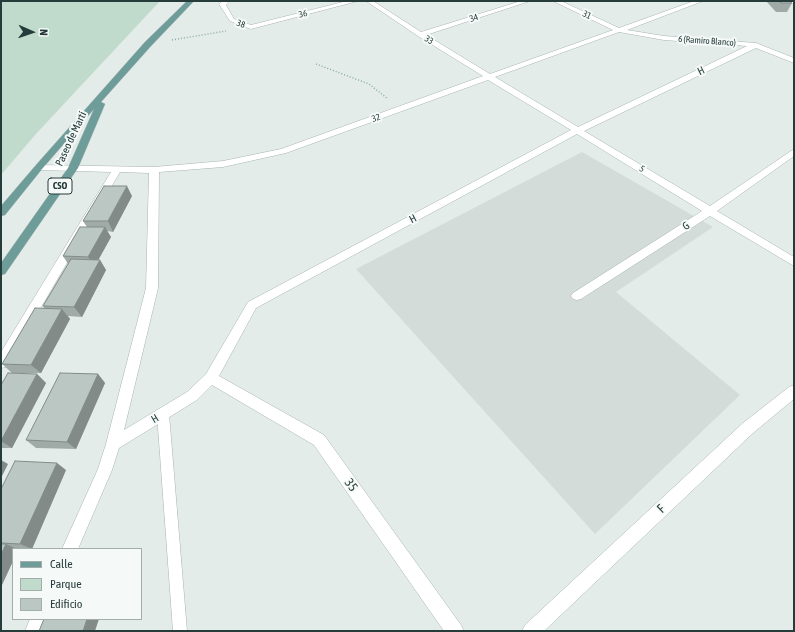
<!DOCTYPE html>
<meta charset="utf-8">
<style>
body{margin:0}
#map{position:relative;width:795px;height:632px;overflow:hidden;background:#e4ecea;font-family:"Asap Condensed",sans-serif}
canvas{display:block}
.frame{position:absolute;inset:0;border:2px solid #263c3a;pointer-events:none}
.legend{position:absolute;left:12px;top:548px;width:130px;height:72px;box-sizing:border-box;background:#f5f9f8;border:1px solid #a2adac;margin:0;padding:5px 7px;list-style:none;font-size:12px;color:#263c3a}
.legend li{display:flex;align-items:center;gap:8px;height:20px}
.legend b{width:20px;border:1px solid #a2adac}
.north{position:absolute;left:12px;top:12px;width:40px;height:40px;-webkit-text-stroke:3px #f5f9f8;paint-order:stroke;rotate:92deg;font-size:11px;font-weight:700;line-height:16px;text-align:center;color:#263c3a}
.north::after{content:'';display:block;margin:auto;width:14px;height:18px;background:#263c3a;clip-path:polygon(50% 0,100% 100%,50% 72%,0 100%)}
</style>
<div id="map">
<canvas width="795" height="632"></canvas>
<div class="frame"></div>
<ul class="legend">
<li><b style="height:5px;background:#6e9d99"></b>Calle</li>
<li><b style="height:11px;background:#c0dbcc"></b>Parque</li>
<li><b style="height:11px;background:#bac7c3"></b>Edificio</li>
</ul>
<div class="north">N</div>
</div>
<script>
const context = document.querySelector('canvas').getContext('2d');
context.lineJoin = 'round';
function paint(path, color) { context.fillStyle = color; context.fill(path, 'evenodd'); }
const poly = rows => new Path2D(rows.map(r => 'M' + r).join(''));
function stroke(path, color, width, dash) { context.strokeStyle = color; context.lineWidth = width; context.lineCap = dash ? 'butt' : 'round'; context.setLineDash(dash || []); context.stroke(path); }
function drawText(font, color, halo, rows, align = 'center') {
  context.font = font + ' "Asap Condensed",sans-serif'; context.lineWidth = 4; context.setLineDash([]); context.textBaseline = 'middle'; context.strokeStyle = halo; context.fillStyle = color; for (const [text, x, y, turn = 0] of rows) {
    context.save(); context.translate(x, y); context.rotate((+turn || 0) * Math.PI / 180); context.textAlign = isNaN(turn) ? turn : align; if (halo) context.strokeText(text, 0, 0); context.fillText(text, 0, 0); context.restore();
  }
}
paint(poly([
 [582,152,713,227,616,292,740,395,595,534,356,269]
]), '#d3dcd9');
paint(poly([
 [1,1,160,1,35,135,1,175]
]), '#c0dbcc');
const service = poly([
 [163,409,167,410,169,414,187,631,173,631,157,414,159,410,163,409]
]);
const minor = poly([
 [223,1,230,1,226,5,234,19,251,25,347,1,358,1,251,29,230,21,219,4,223,1],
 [366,1,373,1,421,32,521,1,530,1,426,35,490,74,613,30,553,1,561,1,619,28,694,1,703,1,627,30,664,36,756,43,794,58,794,63,756,48,584,131,710,206,794,149,794,156,717,211,794,257,794,266,710,216,581,299,577,300,573,299,571,296,573,293,702,211,577,134,256,308,219,376,324,435,461,625,464,631,444,631,314,445,212,385,197,400,119,448,112,470,78,549,62,549,98,469,106,444,146,288,149,173,120,172,6,367,1,368,1,352,111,172,39,170,34,167,36,165,154,167,223,161,281,149,483,76,418,36,366,1],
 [619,32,664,40,747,46,578,127,495,77,619,32],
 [488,80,571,130,248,302,206,374,187,392,124,430,158,288,159,172,223,167,286,153,488,80],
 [788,1,794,1,794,4,789,2,788,1],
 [794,385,794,399,753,433,544,631,522,631,525,625,743,423,789,387,794,385],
 [30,619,48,619,43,631,25,631,30,619]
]);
const primary = poly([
 [187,1,194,1,151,46,101,102,105,104,78,168,5,274,1,275,1,263,68,168,94,109,42,169,5,215,1,216,1,206,36,165,145,42,187,1]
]);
stroke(service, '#a7b4b2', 1);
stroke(minor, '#a7b4b2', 1);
stroke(primary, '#c2c8c8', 1);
stroke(poly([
 [172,40,226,31],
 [316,64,369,84,388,99]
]), '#88aca7', 1.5, [1, 2]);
paint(service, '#fff');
paint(minor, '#fff');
paint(primary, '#6e9d99');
paint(poly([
 [766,1,790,1,792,3,787,12,776,12],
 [132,196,113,232,107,231,111,237,98,260,100,260,106,270,82,317,68,316,70,319,41,373,12,373,2,364,45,309,43,306,68,264,63,256,87,227,83,221],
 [37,374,46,383,12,448,1,448,1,385],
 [98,374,105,383,76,449,36,448,26,440],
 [66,470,32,549,16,548,13,549,13,561,1,587,1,489]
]), '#a0aba8');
paint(poly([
 [127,186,132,196,113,232,108,221],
 [105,227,111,237,95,266,88,257],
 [100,260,106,270,82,317,74,307],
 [62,309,70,319,41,373,31,365],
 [37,374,46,383,12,448,1,441],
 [98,374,105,383,76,449,67,442],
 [1,460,8,464,1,478],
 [57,463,66,470,32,549,20,544],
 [6,544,17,549,13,549,13,561,1,587,1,555],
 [87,619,99,619,95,631,83,631]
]), '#828b88');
const building = poly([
 [779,1,790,1,792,3,781,3,779,1],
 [104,186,127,186,108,221,83,221,104,186],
 [80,227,105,227,88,257,63,256,80,227],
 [71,259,100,260,74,307,43,306,71,259],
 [35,308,62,309,31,365,2,364,35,308],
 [8,373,37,374,1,441,1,385,8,373],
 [60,373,98,374,67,442,26,440,60,373],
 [15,461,57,463,20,544,1,543,1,489,15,461],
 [1,544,6,544,1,555,1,544],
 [44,619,87,619,83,631,39,631,44,619]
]);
paint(building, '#bac7c3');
stroke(building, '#828b88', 1);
drawText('9px', '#263c3a', '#f5f9f8', [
 ["36",303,14,-14],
 ["31",587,15,25],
 ["34",474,18,-18],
 ["38",241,24,19],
 ["33",429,40,31],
 ["6 (Ramiro Blanco)",707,41,4],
 ["32",376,118,-19],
 ["5",642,169,32]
]);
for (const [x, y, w] of [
 [60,186,24]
]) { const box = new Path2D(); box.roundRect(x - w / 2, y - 8, w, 16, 3); context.fillStyle = '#f5f9f8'; context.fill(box); stroke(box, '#263c3a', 1); }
drawText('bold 10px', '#263c3a', null, [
 ["CSO",60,186]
]);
drawText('11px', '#263c3a', '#f5f9f8', [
 ["H",701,71,-26],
 ["Paseo de Martí",71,139,-65],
 ["H",413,219,-28],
 ["G",686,226,-33],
 ["H",155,419,-31]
]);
drawText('13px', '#263c3a', '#f5f9f8', [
 ["35",351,485,54],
 ["F",661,509,-43]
]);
</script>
